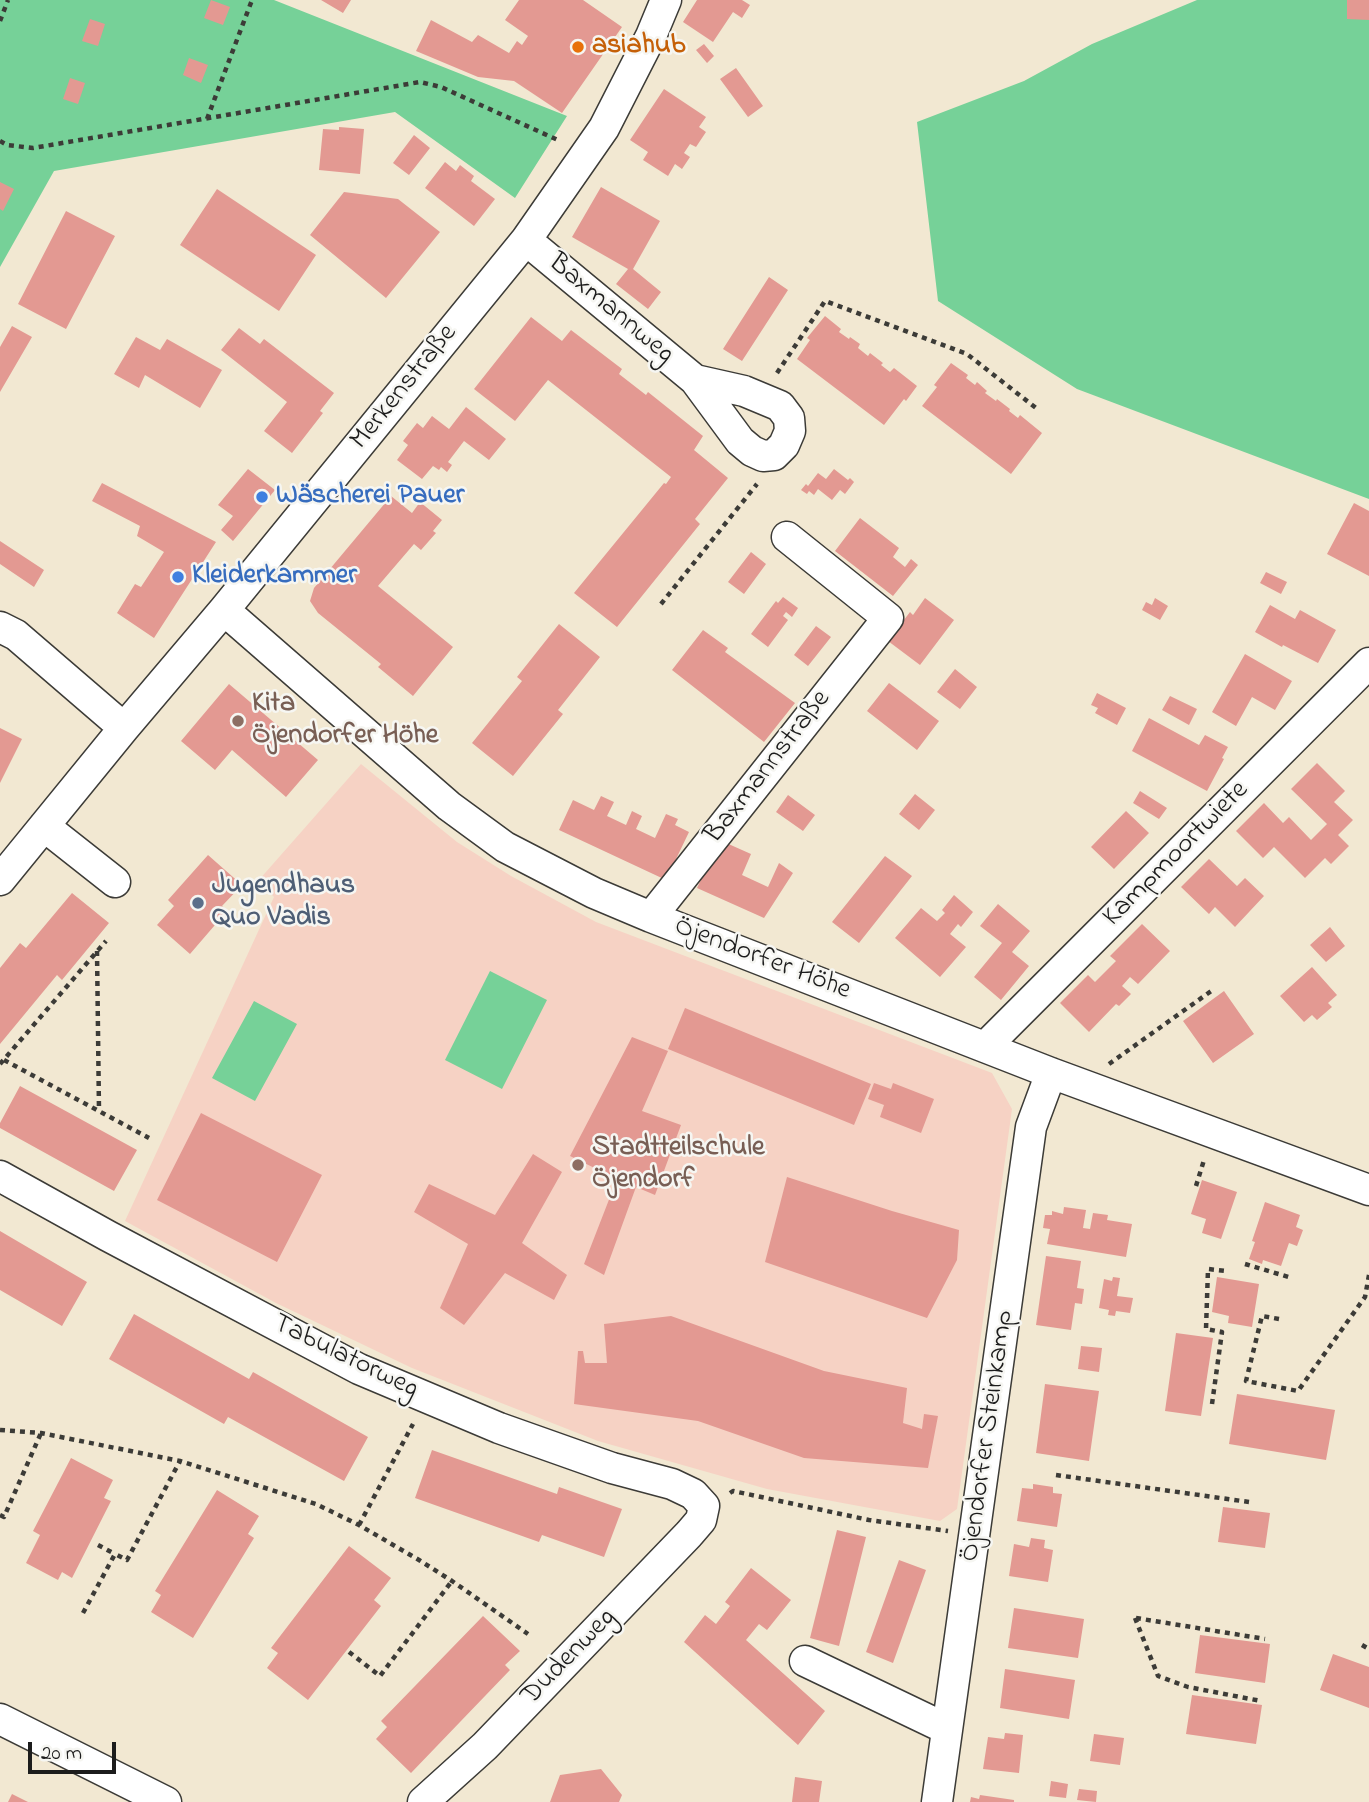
<!DOCTYPE html>
<meta charset="utf-8">
<style>
body{margin:0}
#map{position:relative;width:1369px;height:1802px;overflow:hidden;background:#f2e8d2;font-family:"Indie Flower",sans-serif}
canvas{display:block}
.scale{position:absolute;left:28px;top:1742px;width:88px;height:32px;box-sizing:border-box;border:4px solid #1c1c1c;border-top:0;padding-left:9px;font-size:21px;line-height:24px;white-space:nowrap;color:#1c1c1c;-webkit-text-stroke:5px #f6f6f2;paint-order:stroke}
</style>
<div id="map">
<canvas width="1369" height="1802"></canvas>
<div class="scale">20 m</div>
</div>
<script>
const context = document.querySelector('canvas').getContext('2d');
context.lineJoin = 'round';
function paint(path, color) { context.fillStyle = color; context.fill(path, 'evenodd'); }
const poly = rows => new Path2D(rows.map(r => 'M' + r).join(''));
function stroke(path, color, width, dash) { context.strokeStyle = color; context.lineWidth = width; context.lineCap = dash ? 'butt' : 'round'; context.setLineDash(dash || []); context.stroke(path); }
function drawText(font, color, halo, rows, align = 'center') {
  context.font = font + ' "Indie Flower",sans-serif'; context.lineWidth = 5; context.setLineDash([]); context.textBaseline = 'middle'; context.strokeStyle = halo; context.fillStyle = color; for (const [text, x, y, turn = 0] of rows) {
    context.save(); context.translate(x, y); context.rotate((+turn || 0) * Math.PI / 180); context.textAlign = isNaN(turn) ? turn : align; if (halo) context.strokeText(text, 0, 0); context.fillText(text, 0, 0); context.restore();
  }
}
paint(poly([
 [361,764,457,842,511,876,596,922,992,1073,1012,1109,957,1509,940,1521,767,1489,598,1441,412,1368,276,1303,125,1221,274,897,258,881]
]), '#f6d2c4');
paint(poly([
 [0,0,274,0,567,116,515,198,395,112,54,171,0,267],
 [1197,0,1369,0,1369,499,1077,389,938,301,917,122,1024,81,1092,44],
 [490,971,547,1000,502,1089,445,1060],
 [254,1001,297,1024,255,1101,212,1078]
]), '#76d198');
paint(poly([
 [211,0,230,7,223,25,204,18],
 [321,0,351,0,343,13],
 [519,0,583,0,622,27,562,113,514,81,478,77,416,51,431,20,472,42,478,35,509,53,517,41,522,45,528,36,505,20],
 [697,0,742,0,750,5,742,18,733,12,713,42,683,22],
 [1347,0,1369,0,1369,20,1347,19],
 [90,19,105,24,98,46,82,41],
 [704,44,714,56,707,63,696,50],
 [189,58,208,65,201,83,183,75],
 [736,68,763,106,748,117,720,79],
 [70,78,85,83,78,104,63,99],
 [664,89,706,117,699,127,706,132,696,147,690,144,684,153,690,157,682,169,675,164,668,176,643,160,648,152,630,140],
 [339,127,364,129,360,174,319,170,323,129,339,130],
 [414,135,430,148,409,175,393,163],
 [445,162,456,171,460,165,474,176,471,181,495,199,474,226,425,188],
 [0,182,14,189,3,211,0,209],
 [601,187,660,221,633,269,661,292,648,309,616,284,628,269,572,237],
 [217,189,316,255,279,311,180,245],
 [344,192,398,199,440,232,386,298,310,235],
 [66,211,115,236,66,329,18,304],
 [769,277,788,290,742,361,723,349],
 [825,316,841,329,839,332,849,339,850,337,860,344,858,348,868,356,870,353,883,363,881,365,890,372,894,368,917,386,906,401,904,399,884,425,797,359,810,340,807,338],
 [531,317,562,341,571,330,622,369,619,374,646,395,648,392,703,436,694,450,728,478,695,519,700,524,617,627,574,593,664,483,666,484,671,477,548,380,515,421,474,389],
 [12,326,32,337,0,392,0,347],
 [239,328,260,344,264,339,334,393,320,411,323,413,292,453,264,431,287,402,221,350],
 [136,337,160,350,167,339,222,370,200,408,145,375,139,388,114,374],
 [951,363,968,375,966,378,975,385,977,382,987,391,985,393,996,401,997,399,1010,409,1009,411,1018,418,1020,415,1042,433,1011,474,922,406,937,387,934,385],
 [466,407,506,439,489,460,464,441,448,462,452,465,447,472,441,467,439,470,433,466,422,479,397,460,408,445,403,441,417,423,423,428,432,416,449,429],
 [248,469,275,490,233,541,221,530,233,516,218,505],
 [834,469,848,480,850,478,854,482,845,494,840,490,832,500,818,489,814,495,809,491,807,494,801,490,806,484,808,486,818,473,826,479],
 [102,483,216,542,154,638,117,613,135,584,141,587,164,552,137,536,140,526,92,501],
 [391,496,412,513,420,502,442,520,433,531,436,533,421,550,414,544,378,586,453,647,413,696,378,667,381,664,318,613,310,601,314,588],
 [1354,503,1369,511,1369,576,1327,554],
 [860,518,899,548,893,557,905,567,911,559,918,565,893,596,835,551],
 [0,541,44,570,34,587,0,564],
 [751,552,766,564,744,594,728,582],
 [1266,572,1287,582,1281,594,1260,583],
 [783,597,798,608,792,617,786,612,783,616,788,620,768,647,751,634,776,601,778,603],
 [925,598,954,620,920,665,888,641,910,612,913,615],
 [1155,598,1168,606,1160,620,1142,610,1146,602,1152,605],
 [1270,605,1295,619,1300,610,1336,630,1318,663,1283,645,1282,647,1255,632],
 [559,624,600,657,558,710,563,714,513,776,472,743,522,681,517,677],
 [816,626,831,637,808,666,794,655],
 [703,630,728,648,725,652,795,703,764,742,672,670],
 [1245,654,1292,681,1275,710,1252,697,1236,726,1212,712],
 [955,669,977,687,960,709,937,692],
 [889,683,939,721,917,750,867,711],
 [229,684,318,760,286,797,232,750,215,770,181,741],
 [1097,693,1126,708,1117,725,1095,713,1098,708,1091,705],
 [1170,696,1197,709,1189,725,1162,710],
 [1149,718,1199,745,1205,735,1228,747,1222,758,1224,759,1207,791,1132,751],
 [0,728,22,739,0,783],
 [1317,763,1345,791,1334,802,1353,820,1338,835,1349,846,1331,864,1325,858,1305,878,1274,847,1263,858,1236,831,1264,803,1283,823,1289,817,1311,840,1327,824,1291,789],
 [1140,791,1167,808,1159,819,1133,803],
 [915,794,935,810,919,830,899,814],
 [788,795,815,815,803,831,776,812],
 [601,796,614,802,607,816,626,825,632,811,642,816,636,829,655,838,666,814,678,819,675,825,689,832,666,880,559,830,573,800,594,810],
 [1126,811,1149,833,1114,869,1091,847],
 [724,842,751,854,742,875,768,887,779,863,793,873,764,918,697,888,711,859,716,861],
 [208,855,242,885,222,906,227,911,190,954,157,925,174,906,168,900],
 [885,856,912,876,859,943,832,922],
 [1209,859,1237,886,1245,878,1264,896,1235,927,1215,907,1209,914,1181,887],
 [72,893,109,923,62,980,57,975,0,1044,0,968,20,943,26,948],
 [954,895,973,912,961,927,958,924,950,934,966,947,940,977,895,938,921,908,937,921,945,913,942,910],
 [998,904,1030,931,1012,952,1029,966,1001,1000,974,977,1002,943,980,926],
 [1142,924,1170,951,1138,984,1130,977,1122,986,1131,994,1119,1006,1116,1004,1089,1032,1060,1003,1088,975,1095,982,1116,961,1110,956],
 [1330,927,1345,946,1326,962,1310,945],
 [1312,967,1337,995,1328,1003,1332,1007,1317,1020,1312,1015,1304,1022,1280,996],
 [1224,991,1254,1034,1213,1063,1183,1021],
 [685,1008,871,1084,854,1125,668,1049],
 [632,1037,668,1051,642,1111,681,1125,655,1195,636,1187,604,1275,584,1264,617,1179,570,1156],
 [874,1083,891,1089,893,1083,934,1099,921,1133,880,1117,884,1105,868,1099],
 [20,1086,137,1150,114,1191,0,1128,0,1123],
 [201,1113,322,1175,277,1262,157,1200],
 [533,1154,562,1172,522,1243,567,1275,554,1300,505,1273,464,1325,440,1308,468,1244,414,1212,429,1184,495,1215],
 [787,1177,892,1211,959,1230,957,1260,927,1318,765,1262],
 [1202,1180,1237,1192,1221,1239,1202,1233,1206,1219,1191,1214],
 [1265,1202,1300,1215,1296,1227,1303,1230,1297,1246,1289,1243,1281,1266,1263,1260,1262,1264,1249,1259,1255,1242,1252,1241],
 [1064,1207,1086,1210,1083,1228,1090,1229,1093,1213,1108,1215,1107,1220,1132,1224,1126,1257,1047,1244,1050,1229,1043,1228,1045,1215,1052,1215,1052,1211,1063,1214],
 [0,1231,87,1282,62,1326,0,1290],
 [1046,1256,1081,1261,1077,1288,1084,1289,1082,1304,1075,1303,1071,1330,1036,1325],
 [1113,1277,1120,1278,1117,1296,1133,1298,1130,1313,1116,1311,1115,1316,1108,1315,1109,1310,1099,1308,1104,1279,1112,1281],
 [1217,1277,1259,1284,1252,1327,1228,1323,1229,1316,1212,1312],
 [134,1314,249,1379,253,1372,368,1437,344,1481,228,1417,224,1424,109,1359],
 [671,1316,824,1371,907,1388,903,1423,922,1429,924,1414,938,1416,928,1468,804,1458,698,1421,574,1404,578,1351,583,1351,585,1363,607,1363,604,1324],
 [1176,1333,1213,1338,1201,1416,1165,1411],
 [1081,1346,1102,1348,1099,1372,1078,1369],
 [1045,1384,1099,1391,1089,1461,1036,1453],
 [1237,1394,1335,1410,1326,1460,1229,1444],
 [432,1450,557,1494,559,1487,622,1509,604,1557,542,1535,539,1542,415,1498],
 [71,1458,113,1480,104,1498,111,1501,72,1578,62,1572,58,1580,26,1563,40,1535,33,1531],
 [1033,1484,1053,1487,1053,1493,1062,1494,1057,1527,1017,1521,1022,1488,1033,1489],
 [217,1490,259,1516,248,1534,254,1538,193,1638,151,1612,161,1595,155,1591],
 [1223,1507,1270,1513,1265,1548,1218,1542],
 [837,1530,866,1537,839,1646,810,1638],
 [1031,1538,1045,1540,1044,1548,1053,1550,1048,1582,1009,1576,1014,1544,1029,1547],
 [349,1546,391,1578,374,1600,381,1606,308,1700,267,1668,278,1653,271,1648],
 [899,1560,926,1570,893,1663,866,1652],
 [751,1568,791,1600,767,1630,759,1624,746,1640,825,1711,798,1745,684,1642,705,1615,716,1624,730,1606,725,1602],
 [1014,1608,1084,1619,1078,1658,1008,1648],
 [483,1616,520,1651,505,1665,510,1670,411,1773,376,1739,387,1727,381,1721],
 [1200,1635,1270,1644,1265,1683,1195,1673],
 [1333,1654,1369,1667,1369,1708,1320,1690],
 [1005,1669,1075,1680,1069,1719,1000,1708],
 [1192,1695,1262,1705,1256,1744,1186,1734],
 [1005,1733,1023,1735,1019,1773,983,1769,988,1737,1004,1739],
 [1094,1734,1124,1738,1120,1765,1090,1761],
 [601,1769,622,1795,619,1802,550,1802,560,1775],
 [795,1777,822,1781,819,1802,792,1802],
 [1051,1781,1068,1784,1066,1798,1049,1796],
 [1079,1789,1097,1791,1096,1802,1077,1800],
 [12,1794,28,1802,8,1802],
 [980,1795,1014,1800,1014,1802,970,1802,971,1797,979,1799]
]), '#e39992');
const minor = poly([
 [526,240,695,380,740,441,752,451,763,456,774,455,784,445,790,431,789,418,780,406,744,391,695,380],
 [224,610,449,806,505,847,594,893,651,917,1051,1073,1369,1190],
 [0,627,16,635,124,728],
 [44,826,115,882],
 [0,880,124,728,224,610,526,240,604,128,651,36,666,0],
 [651,917,888,618,787,537],
 [985,1047,1369,663],
 [0,1176,108,1236,359,1369,499,1428,612,1468,672,1484,693,1494,704,1506,701,1520,689,1534,485,1746,423,1802],
 [805,1661,947,1729],
 [0,1719,166,1802],
 [937,1802,1031,1127,1051,1073]
]);
stroke(minor, '#3c3b37', 33);
stroke(poly([
 [0,21,8,0],
 [207,119,252,0],
 [0,141,7,145,33,148,420,82,441,87,560,141],
 [777,373,825,301,967,354,1036,408],
 [661,604,757,484],
 [97,951,99,1111],
 [4,1060,149,1138],
 [0,1064,106,941],
 [1109,1064,1214,989],
 [1196,1186,1204,1160],
 [1245,1264,1292,1278],
 [1279,1319,1262,1316,1246,1381,1298,1391,1365,1297,1369,1275],
 [1212,1404,1222,1332,1206,1329,1208,1269,1226,1271],
 [0,1430,41,1433,180,1461,316,1504,359,1525,419,1560,452,1581,528,1634],
 [1056,1475,1249,1502],
 [730,1493,733,1491,869,1520,948,1531],
 [0,1515,4,1517,41,1433],
 [359,1525,413,1424],
 [98,1545,115,1554],
 [83,1613,115,1554,127,1560,180,1461],
 [1135,1618,1158,1676,1188,1687,1261,1701],
 [1136,1618,1265,1639],
 [1362,1645,1369,1649],
 [349,1652,380,1676,452,1581]
]), '#3c3b37', 4.5, [5, 5]);
stroke(minor, '#fff', 30);
for (const [x, y, r, color] of [
 [578,47,7,"#e8710a"],
 [262,497,7,"#3f7fe0"],
 [178,577,7,"#3f7fe0"],
 [238,721,7,"#8d6e63"],
 [198,903,7,"#5c6f8a"],
 [578,1165,7,"#8d6e63"]
]) { const dot = new Path2D(); dot.arc(x, y, r, 0, 2 * Math.PI); context.fillStyle = color; context.fill(dot); stroke(dot, '#f6f6f2', 2.5); }
drawText('bold 28px', '#c56008', '#f6f6f2', [
 ["asiahub",592,47]
], 'left');
drawText('28px', '#1c1c1c', '#f6f6f2', [
 ["Baxmannweg",610,310,40],
 ["Merkenstraße",405,388,-51],
 ["Baxmannstraße",769,768,-52],
 ["Kampmoortwiete",1177,855,-45],
 ["Öjendorfer Höhe",762,960,21],
 ["Tabulatorweg",345,1358,26],
 ["Öjendorfer Steinkamp",989,1436,-82],
 ["Dudenweg",570,1658,-46]
]);
drawText('bold 28px', '#366cbe', '#f6f6f2', [
 ["Wäscherei Pauer",276,497],
 ["Kleiderkammer",192,577]
], 'left');
drawText('bold 28px', '#785e54', '#f6f6f2', [
 ["Kita",252,705],
 ["Öjendorfer Höhe",252,737],
 ["Stadtteilschule",592,1149],
 ["Öjendorf",592,1181]
], 'left');
drawText('bold 28px', '#4e5e75', '#f6f6f2', [
 ["Jugendhaus",212,887],
 ["Quo Vadis",212,919]
], 'left');
</script>
